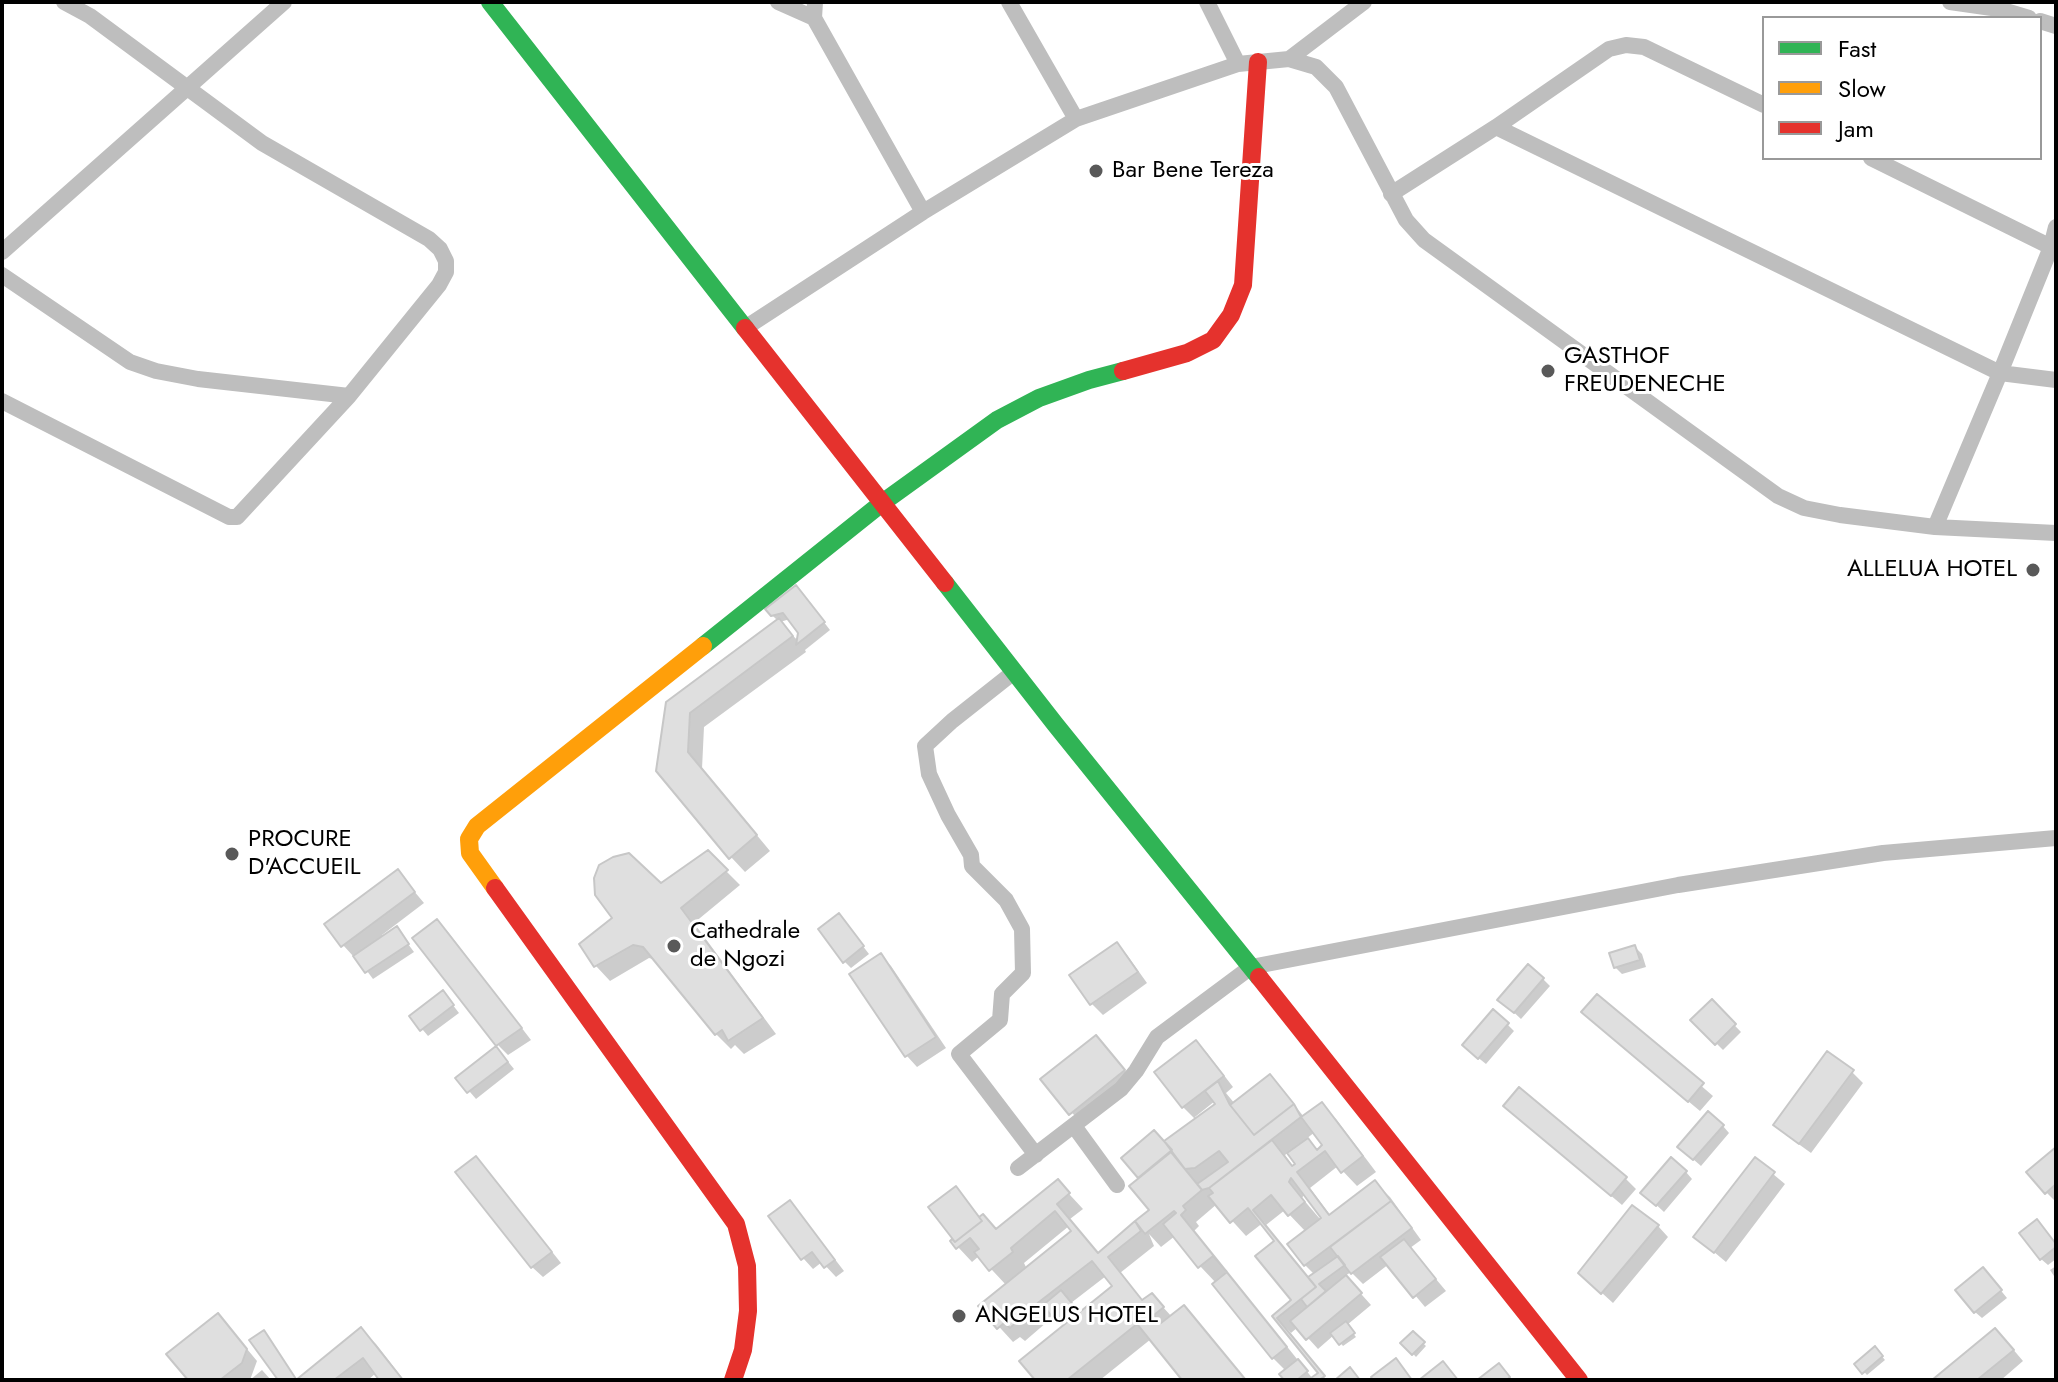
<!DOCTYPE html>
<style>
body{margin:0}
#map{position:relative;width:2058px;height:1382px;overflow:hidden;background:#fff;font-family:Jost,sans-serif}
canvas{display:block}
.frame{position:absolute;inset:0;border:4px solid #000;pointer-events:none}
.legend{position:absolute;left:1762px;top:16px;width:280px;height:144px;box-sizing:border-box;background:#fff;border:2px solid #999;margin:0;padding:10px 14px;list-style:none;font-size:24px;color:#000}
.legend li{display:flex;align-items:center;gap:16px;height:40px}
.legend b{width:40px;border:2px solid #999}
</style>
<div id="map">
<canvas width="2058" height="1382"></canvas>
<div class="frame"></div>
<ul class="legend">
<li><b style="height:10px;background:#30b455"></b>Fast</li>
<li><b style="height:10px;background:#ff9f0a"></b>Slow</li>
<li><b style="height:10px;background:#e5322d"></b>Jam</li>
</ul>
</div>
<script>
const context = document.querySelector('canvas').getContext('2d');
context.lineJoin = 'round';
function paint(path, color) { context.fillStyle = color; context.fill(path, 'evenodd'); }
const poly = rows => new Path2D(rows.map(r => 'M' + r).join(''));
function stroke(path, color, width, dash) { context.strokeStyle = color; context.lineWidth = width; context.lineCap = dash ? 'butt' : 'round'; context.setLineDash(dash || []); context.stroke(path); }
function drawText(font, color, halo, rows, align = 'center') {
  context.font = font + ' Jost,sans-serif'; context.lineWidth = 6; context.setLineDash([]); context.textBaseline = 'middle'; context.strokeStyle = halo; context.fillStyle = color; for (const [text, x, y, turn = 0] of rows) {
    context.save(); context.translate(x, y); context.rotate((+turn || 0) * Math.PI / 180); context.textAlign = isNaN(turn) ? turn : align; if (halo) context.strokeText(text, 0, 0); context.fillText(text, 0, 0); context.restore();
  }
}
paint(poly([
 [803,595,830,630,805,650,806,652,704,727,702,769,770,851,745,872,731,857,658,770,668,703,778,621,772,615],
 [790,619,800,632,799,642,780,622],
 [708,853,740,885,694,923,776,1034,744,1054,735,1045,731,1049,716,1034,656,960,649,958,610,981,596,966,582,944,661,885],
 [398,872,424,903,382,935,384,938,397,929,414,952,373,979,355,955,353,956,343,945],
 [437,921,448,932,531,1040,508,1055,499,1046,414,938],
 [845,923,869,954,851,968,844,961],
 [1116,944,1127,955,1147,983,1103,1015,1092,1004,1072,976],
 [1635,947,1642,954,1646,967,1622,974,1615,967],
 [881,956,891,966,946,1048,917,1067,907,1056,852,974],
 [1543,979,1550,986,1521,1019,1507,1006],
 [1597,996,1713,1096,1700,1111,1594,1023],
 [449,1000,459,1013,428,1036,412,1017],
 [1712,1002,1741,1032,1723,1050,1693,1020],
 [1507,1024,1514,1031,1486,1064,1471,1052],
 [1196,1043,1207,1053,1233,1087,1226,1093,1235,1104,1280,1087,1304,1117,1321,1105,1336,1119,1376,1172,1357,1186,1338,1166,1310,1188,1331,1216,1375,1183,1390,1197,1421,1240,1410,1248,1446,1291,1425,1307,1389,1264,1363,1284,1351,1272,1345,1276,1371,1305,1347,1325,1356,1337,1343,1346,1334,1335,1318,1349,1298,1327,1291,1333,1275,1316,1293,1301,1276,1241,1309,1279,1315,1275,1305,1265,1306,1232,1285,1210,1266,1225,1264,1222,1246,1236,1217,1204,1196,1222,1199,1226,1194,1231,1226,1271,1225,1272,1241,1289,1313,1379,1320,1373,1327,1380,1286,1380,1286,1371,1273,1358,1216,1283,1200,1266,1175,1236,1161,1247,1149,1234,1154,1246,1120,1273,1144,1302,1152,1295,1172,1317,1198,1322,1246,1380,1185,1380,1151,1339,1100,1380,1037,1380,1064,1328,1054,1316,1025,1341,1020,1337,1013,1342,981,1307,1007,1286,979,1256,972,1262,958,1247,956,1189,981,1218,997,1231,1058,1182,1083,1209,1070,1219,1099,1254,1152,1211,1141,1179,1124,1158,1164,1143,1196,1120,1183,1107],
 [1215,1101,1218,1105,1197,1120,1195,1117],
 [1315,1132,1325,1146,1318,1151,1306,1139],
 [1289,1152,1298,1165,1294,1167,1285,1155],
 [1305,1193,1328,1224,1326,1226,1302,1198],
 [1069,1226,1074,1231,1027,1269,1024,1263],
 [1106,1276,1115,1287,1080,1315,1071,1303],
 [497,1048,514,1069,476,1099,458,1078],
 [1107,1048,1134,1082,1082,1124,1043,1080],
 [1852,1072,1863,1083,1811,1153,1786,1135,1775,1124],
 [1517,1116,1625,1178,1636,1189,1622,1205],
 [1723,1126,1729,1133,1701,1166,1686,1153],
 [2056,1149,2056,1202,2046,1192],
 [1755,1159,1785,1184,1726,1262,1696,1237],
 [486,1169,561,1263,543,1277,532,1267],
 [1686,1172,1692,1179,1664,1212,1650,1199],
 [790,1203,800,1214,844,1271,836,1277,822,1262,813,1269,803,1258],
 [1658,1226,1668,1237,1613,1303,1591,1283],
 [2056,1245,2056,1259,2048,1265,2041,1259],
 [2056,1266,2056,1279,2050,1270],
 [1989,1276,2007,1298,1982,1318,1975,1312],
 [228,1326,257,1361,250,1380,190,1380],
 [361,1330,376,1344,404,1380,381,1380,376,1373,368,1380,298,1380],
 [1413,1334,1426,1346,1416,1357,1403,1343],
 [2006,1341,2023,1361,2001,1380,1935,1380],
 [1875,1348,1885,1360,1867,1375,1857,1364],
 [262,1370,271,1380,250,1380]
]), '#0003');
const building = poly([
 [796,585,825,622,796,645,798,633,783,613,771,616,765,609,796,585],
 [779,618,793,636,690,713,688,752,757,835,729,859,656,771,666,702,779,618],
 [708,850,728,870,681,908,763,1018,728,1041,722,1030,715,1035,643,947,633,945,594,967,579,944,612,918,595,895,594,878,599,865,613,857,629,853,661,883,708,850],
 [398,869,415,892,341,947,324,924,398,869],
 [839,913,864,946,843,963,818,929,839,913],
 [437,919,522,1028,496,1046,412,938,437,919],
 [397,926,409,944,365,973,353,956,397,926],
 [1117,942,1138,972,1090,1005,1069,975,1117,942],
 [1635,945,1640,960,1614,968,1609,953,1635,945],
 [881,953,936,1037,905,1057,849,974,881,953],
 [1528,964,1544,978,1514,1013,1497,1000,1528,964],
 [443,990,454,1005,420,1031,409,1016,443,990],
 [1597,994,1704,1083,1688,1102,1581,1012,1597,994],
 [1712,999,1736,1024,1715,1045,1690,1020,1712,999],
 [1493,1009,1509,1023,1478,1059,1462,1045,1493,1009],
 [1096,1035,1125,1070,1069,1115,1040,1079,1096,1035],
 [1196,1040,1224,1076,1182,1108,1154,1072,1196,1040],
 [496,1046,508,1062,467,1093,455,1078,496,1046],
 [1827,1051,1854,1070,1799,1144,1773,1125,1827,1051],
 [1270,1074,1294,1104,1254,1135,1230,1105,1270,1074],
 [1218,1081,1230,1105,1254,1135,1294,1104,1301,1117,1209,1188,1202,1190,1197,1184,1228,1162,1219,1151,1195,1168,1185,1169,1164,1141,1215,1104,1205,1091,1218,1081],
 [1519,1087,1627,1177,1611,1196,1503,1106,1519,1087],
 [1322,1102,1363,1156,1341,1173,1325,1151,1297,1172,1329,1215,1375,1180,1391,1201,1304,1266,1287,1244,1321,1218,1291,1178,1289,1182,1305,1202,1288,1216,1271,1195,1253,1210,1316,1287,1277,1318,1325,1376,1319,1380,1308,1380,1318,1373,1272,1316,1291,1300,1255,1256,1274,1241,1248,1208,1230,1223,1208,1196,1213,1193,1209,1188,1272,1140,1292,1166,1295,1164,1287,1153,1308,1138,1317,1150,1322,1145,1301,1117,1322,1102],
 [1708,1111,1724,1125,1693,1160,1677,1147,1708,1111],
 [1154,1130,1172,1150,1138,1178,1121,1158,1154,1130],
 [2056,1147,2056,1184,2045,1194,2026,1172,2056,1147],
 [1171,1152,1202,1190,1183,1206,1186,1210,1181,1215,1287,1347,1272,1359,1212,1284,1227,1272,1213,1256,1198,1268,1163,1224,1176,1213,1174,1211,1145,1234,1135,1221,1149,1210,1129,1186,1171,1152],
 [476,1156,552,1252,531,1268,455,1172,476,1156],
 [1671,1157,1687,1171,1656,1206,1640,1193,1671,1157],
 [1755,1157,1775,1172,1714,1253,1693,1237,1755,1157],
 [1058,1179,1070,1193,1057,1204,1098,1253,1135,1221,1141,1231,1108,1257,1142,1300,1152,1293,1164,1307,1154,1315,1161,1323,1184,1305,1245,1379,1182,1380,1137,1324,1067,1380,1035,1380,1019,1361,1112,1286,1092,1261,1039,1302,1010,1328,1004,1323,997,1329,978,1306,1071,1231,1055,1211,1011,1248,1013,1252,989,1271,974,1252,979,1249,970,1238,956,1249,950,1241,952,1239,955,1242,982,1221,979,1217,983,1214,996,1229,1058,1179],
 [956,1186,982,1221,955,1242,928,1207,956,1186],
 [790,1200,835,1260,824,1268,812,1252,801,1260,768,1216,790,1200],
 [1391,1201,1412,1228,1351,1274,1330,1247,1391,1201],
 [1632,1205,1659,1225,1601,1294,1578,1273,1632,1205],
 [2037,1219,2056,1244,2056,1247,2040,1260,2019,1233,2037,1219],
 [1404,1239,1436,1279,1413,1298,1380,1257,1404,1239],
 [1338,1256,1345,1265,1319,1284,1326,1291,1307,1307,1301,1299,1316,1287,1308,1277,1338,1256],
 [1983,1267,2002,1290,1974,1313,1955,1290,1983,1267],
 [1346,1275,1362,1293,1306,1340,1290,1321,1346,1275],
 [1061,1290,1075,1307,1057,1323,1043,1305,1061,1290],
 [218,1313,247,1349,242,1363,220,1380,188,1380,166,1354,218,1313],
 [1346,1321,1355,1333,1339,1345,1330,1333,1346,1321],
 [361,1327,403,1380,379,1380,363,1358,334,1380,296,1380,361,1327],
 [1995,1328,2014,1350,1977,1380,1932,1380,1995,1328],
 [264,1330,296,1379,295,1380,278,1380,249,1340,264,1330],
 [1413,1331,1425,1342,1412,1355,1400,1343,1413,1331],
 [1875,1346,1883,1356,1862,1374,1854,1364,1875,1346],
 [1396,1358,1412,1380,1373,1380,1371,1377,1396,1358],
 [1298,1359,1308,1371,1297,1380,1284,1380,1279,1374,1298,1359],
 [1443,1361,1458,1380,1419,1380,1443,1361],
 [1499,1363,1510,1377,1507,1380,1477,1380,1499,1363],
 [1350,1367,1360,1380,1335,1380,1350,1367]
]);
paint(building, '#dfdfdf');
stroke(building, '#c7c7c7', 2);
stroke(poly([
 [778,2,814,18],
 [815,2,814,18,923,212],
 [1009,2,1076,119],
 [1207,2,1238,64],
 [1950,2,1999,9,2029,18],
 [2040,21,2056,26],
 [1289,59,1364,2],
 [1496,127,2000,373,2056,380],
 [1871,158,2051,247,2056,247],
 [1391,194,1496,127,1609,49,1626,45,1644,47,1764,105],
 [2,252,284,2],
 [2,275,130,362,156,371,198,379,349,396],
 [745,328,923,212,1076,119,1238,64,1289,59,1316,67,1336,87,1406,220,1424,240,1778,496,1804,508,1840,515,1935,527,2056,533],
 [2,401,229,517,237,517,349,396,439,285,446,272,446,261,440,249,429,239,262,143,90,16,64,2],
 [1935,527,2000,373,2051,247,2056,227],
 [1014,672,952,721,925,746,929,774,948,815,971,855,972,866,1006,900,1022,929,1023,973,1002,994,1000,1020,959,1054,1036,1155],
 [1074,1126,1117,1185],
 [1018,1168,1121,1089,1136,1071,1157,1037,1251,967,1678,885,1883,853,2056,838]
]), '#bebebe', 16);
stroke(poly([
 [490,2,745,328],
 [945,583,1055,724,1259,977],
 [703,646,882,503,997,420,1039,398,1089,380,1123,371]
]), '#30b455', 18);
stroke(poly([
 [495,888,470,853,469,839,477,826,703,646]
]), '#ff9f0a', 18);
stroke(poly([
 [745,328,945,583],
 [1123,371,1187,353,1213,340,1231,315,1243,285,1258,62],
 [495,888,736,1224,747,1266,748,1311,743,1350,733,1380],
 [1259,977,1579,1380]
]), '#e5322d', 18);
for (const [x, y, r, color] of [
 [1096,171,8,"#595959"],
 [1548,371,8,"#595959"],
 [2033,570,8,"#595959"],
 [232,854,8,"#595959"],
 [674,946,8,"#595959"],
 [959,1316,8,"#595959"]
]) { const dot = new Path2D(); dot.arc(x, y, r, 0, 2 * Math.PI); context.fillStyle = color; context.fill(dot); stroke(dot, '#fff', 3); }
drawText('24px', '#000', '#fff', [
 ["Bar Bene Tereza",1112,171],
 ["GASTHOF",1564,357],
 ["FREUDENECHE",1564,385],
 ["ALLELUA HOTEL",2017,570,"right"],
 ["PROCURE",248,840],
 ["D'ACCUEIL",248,868],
 ["Cathedrale",690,932],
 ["de Ngozi",690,960],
 ["ANGELUS HOTEL",975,1316]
], 'left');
</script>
